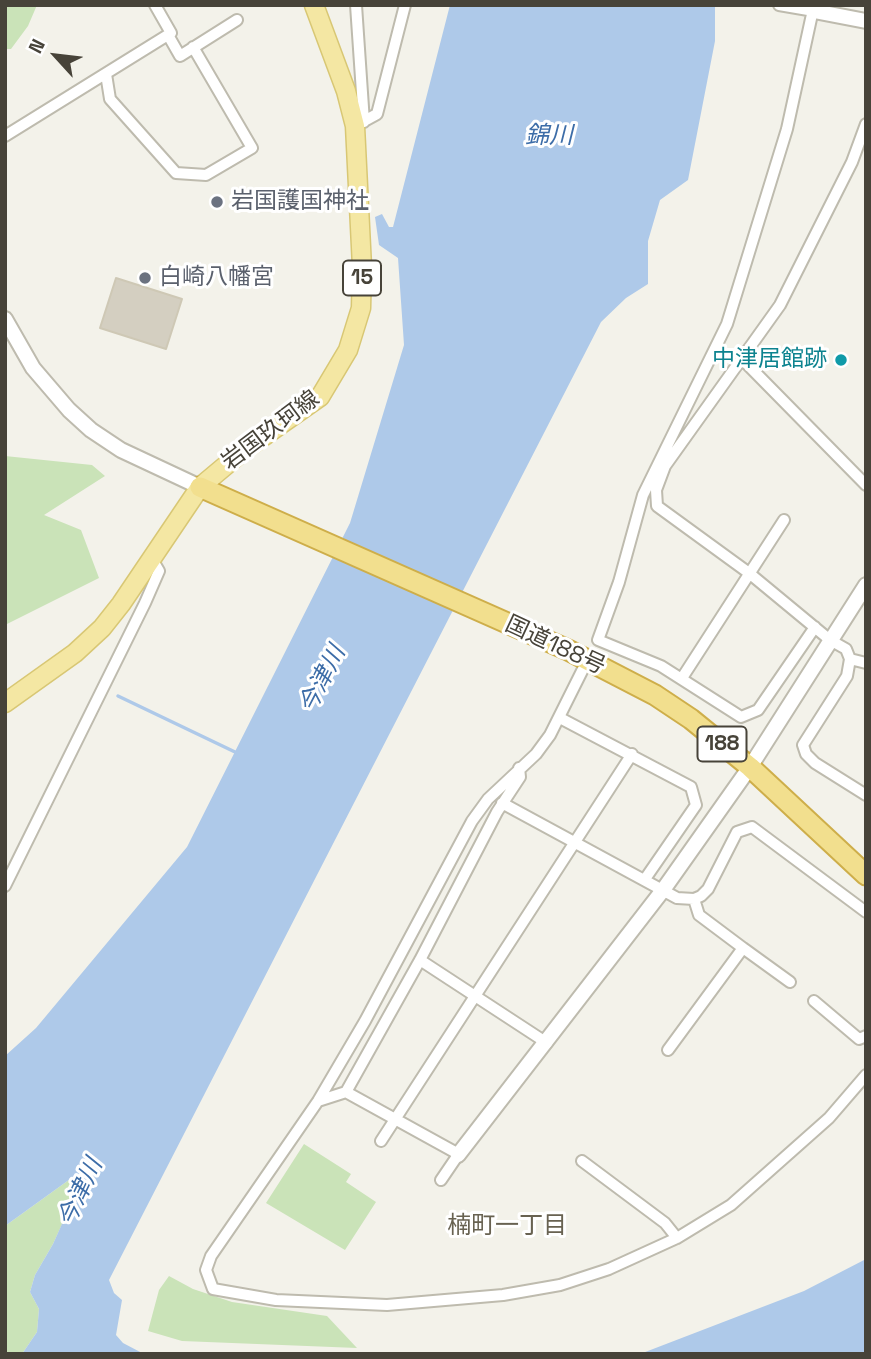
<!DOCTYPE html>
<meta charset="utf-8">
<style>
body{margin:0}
#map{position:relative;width:871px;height:1359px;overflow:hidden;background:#f3f2ea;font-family:"Space Grotesk",sans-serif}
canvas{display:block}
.frame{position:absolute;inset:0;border:7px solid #474339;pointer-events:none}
.north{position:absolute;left:21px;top:21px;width:70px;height:70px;-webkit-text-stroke:5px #fff;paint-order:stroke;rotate:297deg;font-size:19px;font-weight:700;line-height:28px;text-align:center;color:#474339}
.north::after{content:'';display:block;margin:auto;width:24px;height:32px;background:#474339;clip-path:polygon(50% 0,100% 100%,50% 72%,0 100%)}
</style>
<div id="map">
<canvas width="871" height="1359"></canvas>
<div class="frame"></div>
<div class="north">N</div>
</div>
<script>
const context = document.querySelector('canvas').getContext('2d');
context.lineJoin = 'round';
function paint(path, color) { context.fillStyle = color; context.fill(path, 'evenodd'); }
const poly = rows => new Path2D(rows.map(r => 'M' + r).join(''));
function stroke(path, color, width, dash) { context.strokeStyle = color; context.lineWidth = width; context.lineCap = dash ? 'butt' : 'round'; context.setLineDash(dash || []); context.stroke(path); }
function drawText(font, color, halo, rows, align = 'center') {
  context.font = font + ' "Space Grotesk","Noto Sans JP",sans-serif'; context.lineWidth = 6; context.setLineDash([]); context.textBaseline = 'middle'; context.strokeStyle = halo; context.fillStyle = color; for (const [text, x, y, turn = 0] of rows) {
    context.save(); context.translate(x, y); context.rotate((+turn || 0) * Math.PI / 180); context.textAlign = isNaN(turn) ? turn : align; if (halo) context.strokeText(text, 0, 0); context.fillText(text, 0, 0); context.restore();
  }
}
paint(poly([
 [5,5,37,5,28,26,11,49,5,49],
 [5,456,92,465,105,476,44,515,81,530,99,578,5,625],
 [304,1144,351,1174,346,1182,376,1202,345,1250,266,1203],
 [73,1177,83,1178,53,1244,35,1275,30,1292,39,1309,37,1332,22,1354,5,1354,5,1226],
 [169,1276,193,1289,232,1302,327,1316,357,1348,182,1341,148,1331,159,1290]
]), '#cae3b8');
paint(poly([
 [450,5,715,5,715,41,688,180,660,200,648,241,648,284,626,298,601,322,109,1280,114,1293,122,1300,116,1335,123,1343,144,1354,22,1354,37,1332,39,1309,30,1292,35,1275,53,1244,82,1179,73,1177,5,1226,5,1056,36,1028,187,847,350,523,404,345,398,258,379,245,375,217,382,214,389,227,393,227],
 [866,1259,866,1354,640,1354,804,1291]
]), '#aec9e9');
stroke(poly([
 [118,696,235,752]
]), '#aec9e9', 3.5);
const building = poly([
 [116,278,182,299,166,349,100,328,116,278]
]);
paint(building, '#d4cfc1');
stroke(building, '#cec8b5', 2);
const minor = poly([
 [356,5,364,122],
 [779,5,814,11],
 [814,5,787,129,727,324,643,495,619,582,598,640,661,666,741,717,758,710,815,627],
 [168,35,180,56,237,20],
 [106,74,110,99,176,173,206,175,252,148,193,47],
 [355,126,377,114,405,5],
 [5,136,171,33,155,5],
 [743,360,866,485],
 [659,463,665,466,780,305,852,162,866,124],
 [665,466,656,490,657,506,749,573,830,640,846,649,850,659,866,663],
 [850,659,847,676,803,745,806,754,815,763,866,795],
 [583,669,550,735,536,754,488,799,472,821,365,1021,318,1101,211,1256,206,1270,213,1289,276,1300,387,1305,503,1295,560,1285,609,1269,677,1238,731,1205,829,1118,866,1075],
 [682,678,784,520],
 [560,718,691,787,696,805,645,879],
 [502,803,677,898,694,899,701,896,708,889,737,832,752,827,866,912],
 [5,886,145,603,159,571,152,559],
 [743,948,790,982],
 [420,960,547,1043],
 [814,1001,859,1039,866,1036],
 [668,1050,743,948,699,915,694,899],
 [346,1092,420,960,497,812,520,777,519,768],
 [318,1101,346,1092,453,1151,458,1155,441,1180],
 [381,1141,632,754],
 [582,1161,665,1223,677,1238]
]);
const tertiary = poly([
 [814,11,866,21],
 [5,319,33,368,69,410,91,430,121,450,200,487],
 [458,1155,663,890,750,767,866,585]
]);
const primary = poly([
 [5,703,75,653,102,628,121,604,200,487,243,451,320,397,348,350,361,308,362,267,355,126,346,91,314,5]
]);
const trunk = poly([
 [200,487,568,650,655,695,691,719,750,767,866,875]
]);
stroke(minor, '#bebbae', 14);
stroke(tertiary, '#bebbae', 18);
stroke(primary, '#d8c774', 21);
stroke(trunk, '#ceae4a', 23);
stroke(minor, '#fff', 10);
stroke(tertiary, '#fff', 14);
stroke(primary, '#f4e7a3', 18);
stroke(trunk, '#f2df8e', 19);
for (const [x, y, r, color] of [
 [217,202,7,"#6b7280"],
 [145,278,7,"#6b7280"],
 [841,360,7,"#0f9aa8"]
]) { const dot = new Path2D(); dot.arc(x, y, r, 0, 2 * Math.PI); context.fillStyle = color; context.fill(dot); stroke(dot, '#fff', 2.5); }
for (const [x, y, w] of [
 [362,278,38],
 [722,744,49]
]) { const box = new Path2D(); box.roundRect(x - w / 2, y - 17.5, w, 35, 5); context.fillStyle = '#fff'; context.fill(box); stroke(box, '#474339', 2); }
drawText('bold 21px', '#474339', null, [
 ["15",362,278],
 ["188",722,744]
]);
drawText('23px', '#5b616d', '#fff', [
 ["岩国護国神社",231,202],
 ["白崎八幡宮",159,278]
], 'left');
drawText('23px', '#0d838f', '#fff', [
 ["中津居館跡",827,360]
], 'right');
drawText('23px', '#474339', '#fff', [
 ["岩国玖珂線",271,431,-37],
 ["国道188号",555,646,25]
]);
drawText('italic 24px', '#3d6da8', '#fff', [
 ["錦川",549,136],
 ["今津川",323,680,-63],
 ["今津川",81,1193,-65]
]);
drawText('24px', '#686251', '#fff', [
 ["楠町一丁目",507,1226]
]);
</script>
